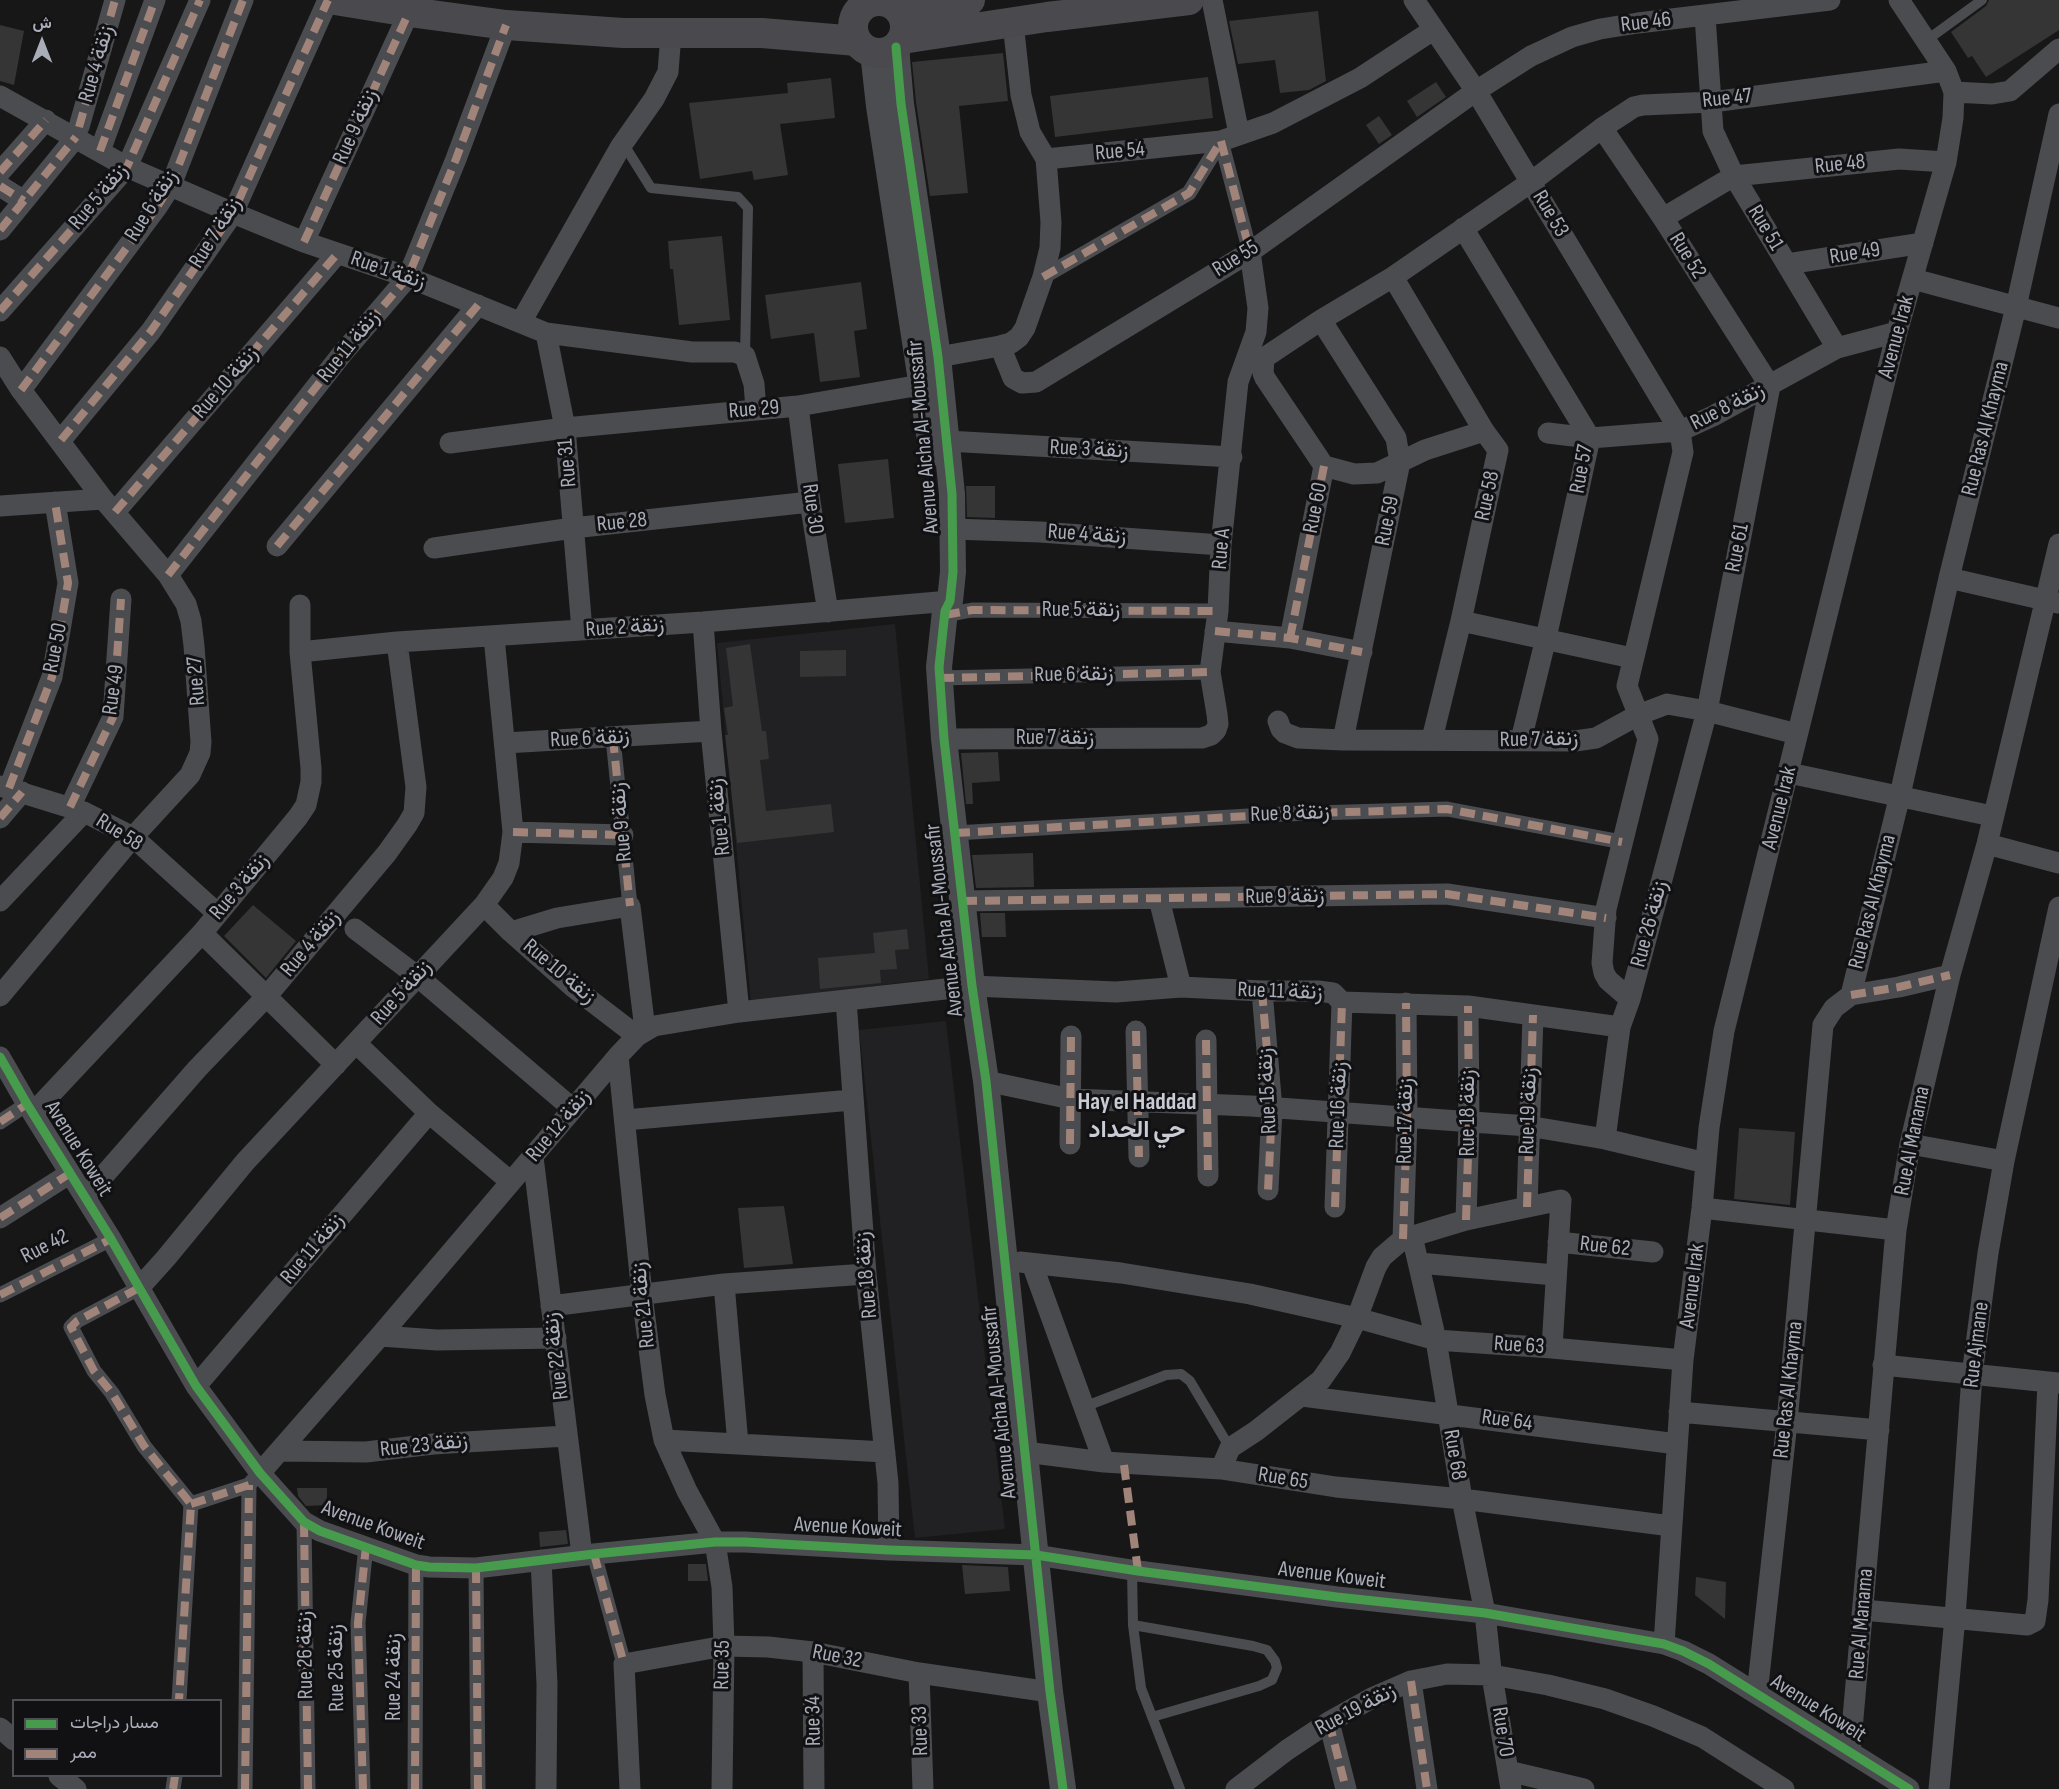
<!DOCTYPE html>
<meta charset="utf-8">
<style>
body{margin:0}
#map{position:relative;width:2059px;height:1789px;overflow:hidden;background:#171717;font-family:"Sofia Sans Condensed",Vazirmatn,sans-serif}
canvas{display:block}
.legend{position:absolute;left:12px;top:1699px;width:210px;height:78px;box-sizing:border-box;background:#111113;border:2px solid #4d4f55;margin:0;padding:8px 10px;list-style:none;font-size:18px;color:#a8adb8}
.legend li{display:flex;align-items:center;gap:12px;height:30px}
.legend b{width:30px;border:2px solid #4d4f55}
.north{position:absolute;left:12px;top:12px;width:60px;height:60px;-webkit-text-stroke:4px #111113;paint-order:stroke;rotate:0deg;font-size:16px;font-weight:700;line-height:24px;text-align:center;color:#a8adb8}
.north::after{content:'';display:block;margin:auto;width:21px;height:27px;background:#a8adb8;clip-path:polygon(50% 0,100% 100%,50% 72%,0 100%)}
</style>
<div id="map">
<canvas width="2059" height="1789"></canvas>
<ul class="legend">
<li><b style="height:8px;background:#469c4c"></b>مسار دراجات</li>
<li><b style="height:8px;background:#a18479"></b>ممر</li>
</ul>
<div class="north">ش</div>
</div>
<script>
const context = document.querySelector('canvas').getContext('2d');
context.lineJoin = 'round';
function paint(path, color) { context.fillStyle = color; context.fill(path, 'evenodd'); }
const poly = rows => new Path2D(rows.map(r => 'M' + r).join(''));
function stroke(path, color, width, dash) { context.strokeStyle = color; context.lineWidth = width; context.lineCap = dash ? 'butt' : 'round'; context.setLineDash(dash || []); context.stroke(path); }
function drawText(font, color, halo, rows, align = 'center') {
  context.font = font + ' "Sofia Sans Condensed",Vazirmatn,sans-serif'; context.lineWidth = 6; context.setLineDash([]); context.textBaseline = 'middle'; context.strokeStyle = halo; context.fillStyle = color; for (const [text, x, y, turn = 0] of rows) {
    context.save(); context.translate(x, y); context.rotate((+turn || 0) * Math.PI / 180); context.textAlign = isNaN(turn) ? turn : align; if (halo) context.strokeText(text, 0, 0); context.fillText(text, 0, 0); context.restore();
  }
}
paint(poly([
 [895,624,929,979,751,1002,717,643],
 [946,1021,1005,1529,915,1538,859,1030]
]), '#212123');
paint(poly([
 [1989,0,2059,0,2059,30,1986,77,1972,56,1968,58,1951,32,1986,6],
 [1318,11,1326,81,1309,90,1280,93,1275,60,1238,64,1229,21],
 [0,25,24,31,14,85,0,81],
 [1003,53,1008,101,959,106,968,193,930,196,916,102,912,62],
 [1208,77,1213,118,1055,137,1050,96],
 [831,78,835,118,780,124,788,175,754,180,752,171,700,179,689,103,788,93,787,83],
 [1436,82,1446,97,1417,117,1407,101],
 [1379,116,1392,135,1379,144,1366,125],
 [722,236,730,320,679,325,673,269,670,269,668,241],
 [861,282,867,329,854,331,860,377,820,382,814,333,771,339,765,295],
 [888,459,894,518,845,523,838,464],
 [966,486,995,486,995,518,967,517],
 [750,644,762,731,766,731,769,759,760,760,766,811,831,804,834,832,737,843,725,735,728,735,724,708,733,706,726,648],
 [846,650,846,676,800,677,800,651],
 [998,752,1000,781,972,783,973,804,966,804,961,753],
 [1033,853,1034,887,976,888,972,855],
 [253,905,296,941,266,978,224,936],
 [980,913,1005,913,1006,937,982,937],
 [907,929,909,949,895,950,897,969,880,970,881,983,820,989,818,958,875,953,873,933],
 [1739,1128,1795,1132,1790,1205,1734,1199],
 [784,1206,793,1264,744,1268,738,1208],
 [297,1488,327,1488,327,1505,306,1506,298,1496],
 [566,1530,568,1544,540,1547,539,1532],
 [688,1564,706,1564,708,1581,688,1581],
 [962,1565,1008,1567,1010,1591,965,1594],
 [1696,1577,1726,1582,1725,1619,1695,1595]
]), '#353536');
stroke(poly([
 [1927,40,1982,0],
 [621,146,626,148,651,188,738,197,748,208,745,356],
 [1084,1407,1166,1375,1181,1374,1190,1381,1230,1448],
 [1132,1570,1133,1625,1141,1688,1180,1789],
 [1133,1625,1253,1646,1267,1650,1275,1661,1277,1668,1272,1680,1259,1686,1152,1717]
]), '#4b4c50', 10);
stroke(poly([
 [1221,141,1250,252],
 [1043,277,1189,193,1221,141],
 [945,615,972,610,1218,611],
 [939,678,1210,672],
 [613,738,630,906],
 [955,833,1283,814,1447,809,1622,842],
 [0,1122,27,1104],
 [139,1288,77,1321,71,1327,94,1371,112,1393,144,1446,191,1504,179,1700],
 [0,1295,111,1239],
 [191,1504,249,1485,254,1479],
 [304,1522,308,1789],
 [594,1554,624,1664],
 [476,1568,478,1789],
 [173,1789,175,1776],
 [245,1789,249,1485],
 [363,1789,358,1623,366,1546],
 [415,1789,416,1565]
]), '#4b4c50', 15);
stroke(poly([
 [1212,0,1239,134],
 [1414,0,1476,91,1680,431,1683,452,1627,686,1648,739,1606,909,1602,963,1604,973,1608,980,1630,999],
 [1705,16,1713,131,1734,176,1837,348],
 [1954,92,1992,94,2010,91,2059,49],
 [0,96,127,167,233,213,304,242,408,277,546,333,692,352,735,352,745,356,754,384,756,409],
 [79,127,115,0],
 [1602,128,1663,218,1770,386,1707,711,1630,999,1620,1027,1605,1139],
 [100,151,155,0],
 [1046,159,1221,141,1273,123,1360,78,1433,30],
 [0,172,46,120],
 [0,186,24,201],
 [1663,218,1734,176,1899,159,1946,162],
 [1463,228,1590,438,1546,638,1521,740],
 [0,230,76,137],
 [304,242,409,12],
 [1787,264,1923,243],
 [1393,277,1484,431,1498,450,1461,621,1432,739],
 [1913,279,2059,318],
 [0,311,127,167,200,0],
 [1321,320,1396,438,1400,462,1343,740],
 [521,322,621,146,654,99,668,72,671,34],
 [546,333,565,428,582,630],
 [1000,346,1013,378,1022,383,1036,382,1250,252,1476,91,1531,56,1572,37,1600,29,1638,23,1830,0],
 [0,357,21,390,103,499,168,575,186,604,191,621,194,646,201,742,200,753,190,775,133,837,0,996],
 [938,357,1000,346,1011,343,1019,337,1025,328,1043,277,1050,248,1051,222,1046,159,1030,132,1021,95,1013,23],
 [1264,358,1321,320,1393,277,1531,182,1602,128,1634,107,1643,105,1712,102,1946,71],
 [1264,358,1263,373,1265,378,1324,466,1290,638],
 [21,390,157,207,171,185,243,0],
 [798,406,810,502,828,612],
 [1548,433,1590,438,1680,431,1713,416,1837,348,1897,332],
 [61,440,151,331,233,213,328,0],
 [947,441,1232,457],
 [450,443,565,428,798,406,938,382],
 [1324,466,1354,474,1377,473,1425,450,1484,431],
 [0,506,103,499],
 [115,512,337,254],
 [953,529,1040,532,1221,545],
 [277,546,478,305],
 [434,548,573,528,810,502],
 [168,575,342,354,408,277,456,159,506,25],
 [1949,578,2058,603],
 [1461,621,1632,658],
 [703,622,711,731,739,1012],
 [1215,631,1290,638,1362,652],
 [300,652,397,642,703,622,950,601],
 [1278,721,1281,729,1285,733,1298,738,1343,740,1575,741,1596,738,1638,715,1667,704,1707,711,1797,734],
 [944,739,1202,738,1211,735,1216,730,1218,724,1217,714,1210,672,1218,611,1221,545,1238,382,1256,332,1258,308,1250,252],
 [505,743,711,731],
 [1789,773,1992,816],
 [0,786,84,812,133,837,218,914],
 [9,788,52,677,68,583,55,502],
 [70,807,113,717,121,599],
 [0,818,22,792],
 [513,832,623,835],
 [1987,844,2059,863],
 [1159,899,1181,987],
 [0,901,84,812],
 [962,901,1447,894,1606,918],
 [484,905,511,932,573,987,637,1036],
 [355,929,417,976,573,1109],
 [511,932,557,918,630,906,645,1030],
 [202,933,336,1065],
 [1262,991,1272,1109,1268,1190],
 [1851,995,1899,987,1950,975],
 [846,1000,866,1274,888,1483,889,1550],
 [1136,1031,1139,1157],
 [1206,1040,1208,1176],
 [357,1044,429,1113,511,1182],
 [618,1056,642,1295,655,1395,664,1440,687,1491,715,1542,722,1587,724,1646,722,1789],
 [0,1057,27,1104,111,1239,196,1386,260,1473,304,1522,320,1531,416,1565,429,1567,476,1568,594,1554,715,1542,745,1542,889,1550,1036,1555,1138,1571,1337,1597,1485,1613,1664,1644,1683,1651,1709,1664,1909,1789],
 [986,1081,1071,1099,1251,1106,1528,1126,1605,1139,1706,1163],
 [33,1113,202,933,298,817,306,805,311,782,311,768,300,652,300,605],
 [625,1120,852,1100],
 [1070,1144,1071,1036],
 [1910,1144,2004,1161],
 [533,1157,582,1555],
 [85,1197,197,1069,266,997,387,853,407,825,414,813,416,787,397,642],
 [1335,1207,1342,1002],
 [1527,1207,1533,1015],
 [1702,1208,1896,1230],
 [0,1218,69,1174],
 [1466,1220,1469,1122,1468,1006],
 [1412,1236,1436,1340,1462,1499,1485,1613,1491,1670,1511,1789],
 [1403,1239,1407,1118,1406,1003],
 [1558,1242,1653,1252],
 [1020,1262,1121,1273,1250,1294,1357,1318,1436,1340,1552,1348,1683,1360],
 [1419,1263,1555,1275],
 [1032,1264,1104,1462,1221,1469,1336,1487,1462,1499,1671,1526],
 [724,1284,738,1444],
 [139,1288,166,1258,245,1162,484,905,503,878,509,863,513,832,494,637],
 [551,1306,724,1284,866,1274],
 [380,1336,437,1340,556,1338],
 [1883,1365,2059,1383],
 [196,1386,429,1113],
 [1302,1396,1677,1444],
 [1679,1412,1879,1430],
 [664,1440,885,1452],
 [281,1451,366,1452,433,1444,566,1436],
 [1025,1452,1104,1462],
 [1221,1469,1230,1448,1256,1431,1321,1380,1340,1353,1357,1318,1376,1267,1382,1257,1403,1239,1466,1220,1561,1200,1552,1348],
 [260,1473,380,1336,618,1056,637,1036,654,1026,739,1012,972,986,1116,992,1181,987,1262,991,1318,991,1333,993,1342,1002,1468,1006,1620,1027],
 [541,1560,547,1684,546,1789],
 [1863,1610,2027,1625,2035,1621,2038,1600,2048,1382],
 [1664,1644,1683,1360,1702,1208,1709,1128,1724,1031,1897,332,1946,162,1953,118,1954,92,1946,71,1899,0],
 [813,1652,814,1789],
 [919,1673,923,1789],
 [1411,1681,1427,1789],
 [1757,1694,1787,1422,1823,1025,1834,1008,1851,995,1900,795,1949,578,2016,307,2059,114],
 [1329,1722,1346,1789],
 [0,1728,14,1740],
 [1850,1752,1896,1230,1910,1144,1950,975,1987,844,2059,544],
 [1508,1771,1584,1789],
 [59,1776,76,1789],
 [630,1789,624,1664,724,1646,768,1647,813,1652,919,1673,1050,1692],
 [1236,1789,1287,1750,1329,1722,1372,1698,1411,1681,1447,1674,1492,1675,1548,1685,1605,1699,1653,1716,1702,1737,1784,1789],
 [1939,1789,1955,1617,1972,1375,1988,1253,2004,1161,2059,907]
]), '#4b4c50', 21);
stroke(poly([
 [896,47,901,104,938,357,952,494,953,572,950,601,945,611,939,667,944,739,972,986,986,1081,1050,1692,1063,1789],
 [873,52,879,106,932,453]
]), '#4b4c50', 26);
stroke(poly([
 [335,0,409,12,506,25,623,33,762,33,857,41],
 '853 27a26 26 0 1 1 52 0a26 26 0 1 1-52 0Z',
 [901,13,970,0],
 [902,39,1047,17,1189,0]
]), '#4a4a4e', 30);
stroke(poly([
 [79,127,115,0],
 [1221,141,1250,252],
 [100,151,155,0],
 [0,172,46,120],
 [0,186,24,201],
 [0,230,76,137],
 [304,242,409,12],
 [1043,277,1189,193,1221,141],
 [0,311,127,167,200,0],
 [21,390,157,207,171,185,243,0],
 [61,440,151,331,233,213,328,0],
 [115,512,337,254],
 [277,546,478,305],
 [168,575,342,354,408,277,456,159,506,25],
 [945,615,972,610,1218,611],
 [1215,631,1290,638,1362,652],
 [1290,638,1324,466],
 [939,678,1210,672],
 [613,738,630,906],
 [9,788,52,677,68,583,55,502],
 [70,807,113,717,121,599],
 [0,818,22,792],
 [513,832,623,835],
 [955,833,1283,814,1447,809,1622,842],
 [962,901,1447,894,1606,918],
 [1262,991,1272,1109,1268,1190],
 [1851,995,1899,987,1950,975],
 [1136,1031,1139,1157],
 [1206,1040,1208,1176],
 [0,1122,27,1104],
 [1070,1144,1071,1036],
 [1335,1207,1342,1002],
 [1527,1207,1533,1015],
 [0,1218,69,1174],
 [1466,1220,1469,1122,1468,1006],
 [1403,1239,1407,1118,1406,1003],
 [139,1288,77,1321,71,1327,94,1371,112,1393,144,1446,191,1504,179,1700],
 [0,1295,111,1239],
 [1124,1465,1138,1571],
 [191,1504,249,1485,252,1481],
 [304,1522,308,1789],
 [594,1554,624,1664],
 [476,1568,478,1789],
 [1411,1681,1427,1789],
 [1329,1722,1346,1789],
 [173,1789,175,1776],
 [245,1789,249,1485],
 [363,1789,358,1623,366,1546],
 [415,1789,416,1565]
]), '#a18479', 8, [15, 8]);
stroke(poly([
 [896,47,901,104,938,357,952,494,953,572,950,601,945,611,939,667,944,739,972,986,986,1081,1050,1692,1063,1789],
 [0,1057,27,1104,111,1239,196,1386,260,1473,304,1522,320,1531,416,1565,429,1567,476,1568,594,1554,715,1542,745,1542,889,1550,1036,1555,1138,1571,1337,1597,1485,1613,1664,1644,1683,1651,1709,1664,1909,1789]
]), '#469c4c', 9);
drawText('22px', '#a8adb8', '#111113', [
 ["Rue 46",1646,23,-7],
 ["Rue 4 زنقة",97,64,-74],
 ["Rue 47",1727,99,-6],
 ["Rue 9 زنقة",356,127,-66],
 ["Rue 54",1120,152,-5],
 ["Rue 48",1840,165,-6],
 ["Rue 5 زنقة",99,197,-50],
 ["Rue 6 زنقة",152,206,-58],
 ["Rue 53",1550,214,59],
 ["Rue 51",1765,228,59],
 ["Rue 7 زنقة",216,233,-58],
 ["Rue 49",1855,254,-9],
 ["Rue 52",1687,256,58],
 ["Rue 55",1236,259,-32],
 ["Rue 1 زنقة",388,271,19],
 ["Avenue Irak",1897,337,-75],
 ["Rue 11 زنقة",349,347,-51],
 ["Rue 10 زنقة",226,383,-49],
 ["Rue 8 زنقة",1728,407,-27],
 ["Rue 29",754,410,-5],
 ["Rue Ras Al Khayma",1986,429,-76],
 ["Avenue Aicha Al-Moussafir",924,437,-95],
 ["Rue 3 زنقة",1089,450,3],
 ["Rue 31",568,463,-95],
 ["Rue 57",1582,469,-80],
 ["Rue 58",1488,496,-78],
 ["Rue 60",1316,508,-79],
 ["Rue 30",812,509,82],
 ["Rue 59",1388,521,-79],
 ["Rue 28",622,523,-6],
 ["Rue 4 زنقة",1087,535,4],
 ["Rue 61",1738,548,-79],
 ["Rue A",1222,549,-85],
 ["Rue 5 زنقة",1081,610],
 ["Rue 2 زنقة",625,628,-4],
 ["Rue 50",56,648,-79],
 ["Rue 6 زنقة",1074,675,-1],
 ["Rue 27",197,681,-94],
 ["Rue 49",114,690,-82],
 ["Rue 7 زنقة",1055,738],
 ["Rue 6 زنقة",590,739,-3],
 ["Rue 7 زنقة",1539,740,-1],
 ["Avenue Irak",1780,808,-76],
 ["Rue 8 زنقة",1290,814,-2],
 ["Rue 1 زنقة",720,817,-96],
 ["Rue 9 زنقة",622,822,-95],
 ["Rue 58",119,833,32],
 ["Rue 3 زنقة",240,887,-50],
 ["Rue 9 زنقة",1285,897,-1],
 ["Rue Ras Al Khayma",1873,902,-76],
 ["Avenue Aicha Al-Moussafir",945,920,-97],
 ["Rue 26 زنقة",1650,924,-75],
 ["Rue 4 زنقة",311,944,-50],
 ["Rue 10 زنقة",559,972,40],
 ["Rue 11 زنقة",1280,992,2],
 ["Rue 5 زنقة",402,993,-48],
 ["Rue 15 زنقة",1268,1091,-93],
 ["Rue 16 زنقة",1339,1105,-88],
 ["Rue 19 زنقة",1529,1111,-88],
 ["Rue 18 زنقة",1468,1113,-90],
 ["Rue 17 زنقة",1406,1121,-89],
 ["Rue 12 زنقة",559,1126,-50],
 ["Rue Al Manama",1913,1141,-79],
 ["Avenue Koweit",78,1149,58],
 ["Rue 42",45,1247,-27],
 ["Rue 62",1605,1247,6],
 ["Rue 11 زنقة",313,1249,-50],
 ["Rue 18 زنقة",867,1275,-95],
 ["Avenue Irak",1693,1286,-83],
 ["Rue 21 زنقة",644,1305,-96],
 ["Rue Ajmane",1977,1345,-83],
 ["Rue 63",1519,1346,4],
 ["Rue 22 زنقة",557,1356,-97],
 ["Rue Ras Al Khayma",1789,1390,-84],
 ["Avenue Aicha Al-Moussafir",1000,1402,-96],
 ["Rue 64",1507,1421,8],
 ["Rue 23 زنقة",424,1446,-6],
 ["Rue 68",1454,1455,80],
 ["Rue 65",1283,1479,9],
 ["Avenue Koweit",373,1526,20],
 ["Avenue Koweit",848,1528,3],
 ["Avenue Koweit",1332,1576,7],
 ["Rue Al Manama",1862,1624,-85],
 ["Rue 26 زنقة",306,1655,-91],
 ["Rue 32",837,1657,11],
 ["Rue 35",723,1665,-89],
 ["Rue 25 زنقة",337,1668,-91],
 ["Rue 24 زنقة",394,1677,-90],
 ["Avenue Koweit",1818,1709,32],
 ["Rue 19 زنقة",1356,1710,-28],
 ["Rue 34",814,1721,-91],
 ["Rue 33",921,1731,-92],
 ["Rue 70",1502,1732,81]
]);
drawText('bold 24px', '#c9ccd4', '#111113', [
 ["Hay el Haddad",1137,1103],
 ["حي الحداد",1137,1131]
]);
</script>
